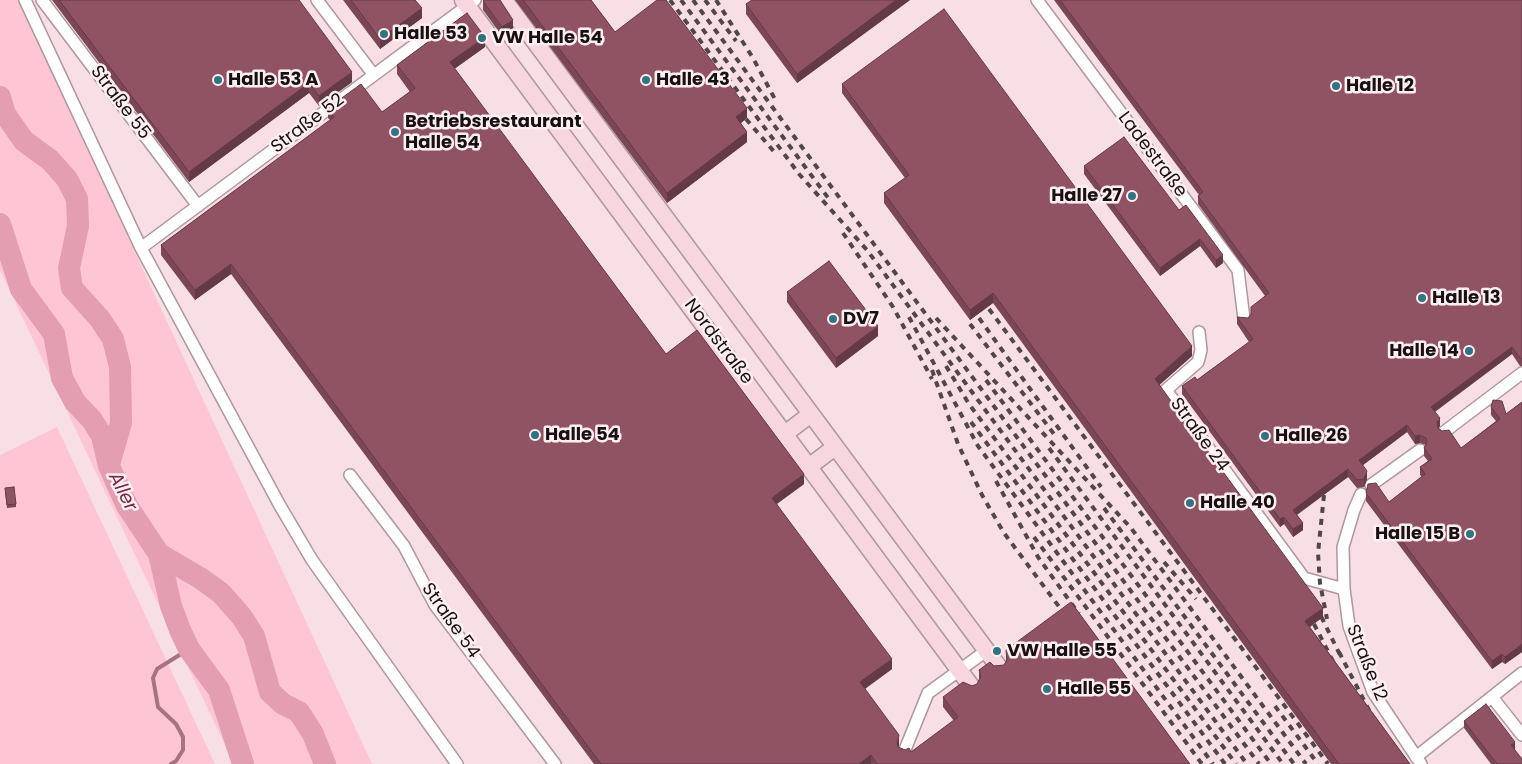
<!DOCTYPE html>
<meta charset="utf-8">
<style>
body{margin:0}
canvas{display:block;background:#f7dfe5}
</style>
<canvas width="1522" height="764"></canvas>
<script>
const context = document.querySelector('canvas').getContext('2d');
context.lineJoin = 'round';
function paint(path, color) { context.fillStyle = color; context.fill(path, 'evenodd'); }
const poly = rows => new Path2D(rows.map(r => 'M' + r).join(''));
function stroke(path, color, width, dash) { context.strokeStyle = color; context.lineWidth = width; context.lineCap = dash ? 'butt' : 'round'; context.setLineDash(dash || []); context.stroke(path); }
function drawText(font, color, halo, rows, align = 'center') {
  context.font = font + ' Poppins,sans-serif'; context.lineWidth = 5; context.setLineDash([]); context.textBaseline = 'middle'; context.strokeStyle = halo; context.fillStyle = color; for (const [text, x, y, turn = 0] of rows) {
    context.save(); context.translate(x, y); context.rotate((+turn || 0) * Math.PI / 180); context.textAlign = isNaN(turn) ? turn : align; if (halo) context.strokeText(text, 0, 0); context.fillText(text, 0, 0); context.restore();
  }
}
paint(poly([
 [0,0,18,0,372,764,234,764,0,270],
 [57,427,215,764,0,764,0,455]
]), '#fec6d4');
stroke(poly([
 [171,764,176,761,183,750,183,737,176,724,158,707,153,678,157,669,189,649]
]), '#a67481', 4);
stroke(poly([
 [0,97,5,114,24,141,50,160,67,179,77,199,78,226,69,268,72,288,100,319,113,339,120,367,121,423,110,461],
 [0,224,21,289,54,334,62,378,75,402,92,420,102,436,109,466,127,506,159,554,171,606,180,630,189,649,219,690,243,764],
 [159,554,200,578,221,593,242,617,254,636,270,692,283,704,299,712,313,734,325,764]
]), '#e39fb1', 22);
const street = poly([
 [25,0,141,248,279,504,312,560,457,764],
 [42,0,198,206],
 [317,0,373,74],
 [1037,0,1238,270,1244,319],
 [141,248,475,0],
 [1199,332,1201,350,1198,362,1166,390,1304,578,1344,589],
 [1444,432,1522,373],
 [350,475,404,546,435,605,555,764],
 [1371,485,1420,450],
 [1361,494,1354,510,1343,547,1344,589,1349,626,1373,692,1421,764],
 [1492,697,1522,735],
 [904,752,928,693,986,651],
 [1416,757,1522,673]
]);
const secondary = poly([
 [463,0,971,686],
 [504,0,998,666],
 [786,433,811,414],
 [810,466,835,447]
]);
stroke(street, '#ae979d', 14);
stroke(secondary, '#ae979d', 19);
stroke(street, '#fff', 11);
stroke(secondary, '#f8d6e0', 16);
stroke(poly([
 [670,0,799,174,867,250,1247,764],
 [681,0,829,199],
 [693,0,1259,764],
 [705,0,736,41],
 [716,0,753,58,777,103],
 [746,119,777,155],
 [843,233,893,307,932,379],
 [989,309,1328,764],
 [909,317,978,446,1213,764],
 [936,318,1131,528,1306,764],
 [979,318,1101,487],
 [970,324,1054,434],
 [946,366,969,404,1236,764],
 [932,370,958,444,982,495,1004,533,1066,616],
 [986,380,1271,764],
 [971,422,1225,764],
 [1049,448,1283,764],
 [996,481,1038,557,1079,614],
 [1324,495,1318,553,1320,583,1327,619],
 [1104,508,1294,764],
 [1034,537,1202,764],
 [1164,562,1196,599],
 [1316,606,1341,657],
 [1314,624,1337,669],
 [1339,652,1370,712],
 [1275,706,1318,764]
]), '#524649', 4, [6, 6]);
paint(poly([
 [52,0,299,0,352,82,319,106,309,93,189,182],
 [343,0,415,0,422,18,380,49],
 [515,0,591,0,615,32,747,118,741,123,747,142,667,203],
 [752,0,910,0,797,83,746,14,746,4],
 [1054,0,1522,0,1522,366,1520,366,1512,354,1435,412,1440,426,1438,428,1461,448,1496,421,1491,415,1491,407,1506,414,1522,402,1522,652,1505,664,1502,662,1492,669,1366,501,1366,493,1389,502,1422,477,1420,475,1420,467,1428,461,1424,456,1424,448,1426,445,1420,443,1415,444,1407,432,1363,465,1367,479,1364,487,1357,488,1348,477,1297,515,1303,530,1293,537,1284,524,1280,527,1182,394,1182,386,1197,380,1249,342,1237,324,1237,317,1248,318,1265,296,1198,204,1198,196,1199,195],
 [483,1,513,30,502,36,483,10],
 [485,47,454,69,666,354,804,484,777,504,892,669,865,689,899,745,898,747,911,752,954,721,943,707,943,697,977,684,979,680,979,670,994,666,1004,665,1006,661,1006,650,1190,764,594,764,231,274,195,300,161,255,161,245,330,120,328,118,328,108,382,112,410,92,397,74,397,65],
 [842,84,1192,356,1159,385,1323,617,1310,627,1410,764,1331,764,993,303,970,320,884,203,884,193,905,178,842,93],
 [1084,166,1179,210,1223,263,1216,268,1200,246,1160,276,1084,174],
 [787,292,878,336,836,368,787,302],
 [5,491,16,504,16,507,7,508],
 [1464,721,1515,750,1522,764,1491,764,1464,728]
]), '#7b4756');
paint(poly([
 [896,0,910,0,797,83,797,74],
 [422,8,422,18,380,49,380,39],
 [513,20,513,30,502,36,502,27],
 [485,37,485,47,450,72,450,62],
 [352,72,352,82,319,106,319,96],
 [309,83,309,93,189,182,189,172],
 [747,108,747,118,736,127,736,117],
 [747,132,747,142,667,203,667,193],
 [1200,239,1200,246,1160,276,1160,268],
 [1223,255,1223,263,1216,268,1216,260],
 [231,264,231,274,195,300,195,290],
 [993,293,993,303,970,320,970,310],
 [878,326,878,336,836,368,836,358],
 [1192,346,1192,356,1155,389,1155,379],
 [1512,347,1512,354,1431,414,1431,407],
 [1440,418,1440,426,1437,430,1437,422],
 [1407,425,1407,432,1359,468,1359,460],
 [1420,435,1420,443,1415,444,1415,436],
 [1348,469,1348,477,1293,517,1293,510],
 [1367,471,1367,479,1364,487,1364,479],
 [804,474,804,484,772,507,772,498],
 [1284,517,1284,524,1280,527,1280,519],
 [1303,523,1303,530,1293,537,1293,529],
 [1323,608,1323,617,1305,630,1305,621],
 [1522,644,1522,652,1505,664,1505,657],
 [1502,654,1502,662,1492,669,1492,661],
 [892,659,892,669,860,692,860,682],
 [899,735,899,745,897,753,897,743],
 [1515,742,1515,750,1511,745],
 [871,755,871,764,859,764]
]), '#643a46');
const building = poly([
 [59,0,299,0,352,72,319,96,309,83,189,172,59,0],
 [351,0,415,0,422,8,380,39,351,0],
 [484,0,500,0,513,20,502,27,483,1,484,0],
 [523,0,591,0,615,32,657,0,666,0,747,108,736,117,747,132,667,193,523,0],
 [752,0,896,0,797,74,746,4,752,0],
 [1060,0,1522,0,1522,359,1520,358,1512,347,1431,407,1440,418,1437,422,1438,428,1442,431,1449,430,1461,448,1500,419,1491,407,1493,400,1502,401,1506,414,1522,402,1522,644,1505,657,1502,654,1492,661,1366,493,1368,484,1376,483,1389,502,1425,474,1420,467,1432,459,1424,448,1427,442,1426,438,1420,435,1415,436,1407,425,1359,460,1367,471,1364,479,1357,480,1348,469,1293,510,1303,523,1293,529,1284,517,1280,519,1182,386,1195,377,1197,380,1253,339,1237,317,1248,318,1251,314,1251,307,1269,293,1198,196,1203,192,1060,0],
 [944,9,1192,346,1155,379,1323,608,1305,621,1410,764,1339,764,993,293,970,310,884,193,909,175,842,84,944,9],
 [467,13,485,37,450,62,666,354,697,330,804,474,772,498,892,659,860,682,899,735,897,743,898,747,905,750,909,748,911,752,958,717,943,697,963,682,972,686,977,684,981,676,979,670,990,662,994,666,1004,665,1007,660,1006,650,1071,602,1190,764,877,764,871,755,859,764,601,764,231,264,195,290,161,245,334,117,328,108,361,84,382,112,415,88,397,65,467,13],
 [1124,137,1179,210,1186,205,1223,255,1216,260,1200,239,1160,268,1084,166,1124,137],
 [829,261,878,326,836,358,787,292,829,261],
 [14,487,16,504,7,505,5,488,14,487],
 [1486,704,1515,742,1511,745,1522,759,1522,764,1497,764,1464,721,1486,704]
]);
paint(building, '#8f5364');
stroke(building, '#643a46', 1);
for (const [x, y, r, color] of [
 [384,34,5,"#2e7481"],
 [482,38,5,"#2e7481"],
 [218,80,5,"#2e7481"],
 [646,80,5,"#2e7481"],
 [1336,86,5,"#2e7481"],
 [395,132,5,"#2e7481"],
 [1132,196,5,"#2e7481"],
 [1422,298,5,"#2e7481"],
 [833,319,5,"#2e7481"],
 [1469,351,5,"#2e7481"],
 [535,435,5,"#2e7481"],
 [1265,436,5,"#2e7481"],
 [1190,503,5,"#2e7481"],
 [1470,534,5,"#2e7481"],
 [997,651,5,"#2e7481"],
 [1047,689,5,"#2e7481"]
]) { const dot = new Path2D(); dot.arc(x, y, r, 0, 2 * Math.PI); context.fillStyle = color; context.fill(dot); stroke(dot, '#feeff3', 2); }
drawText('bold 18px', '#181012', '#feeff3', [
 ["Halle 53",394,34],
 ["VW Halle 54",492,38],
 ["Halle 53 A",228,80],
 ["Halle 43",656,80],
 ["Halle 12",1346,86],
 ["Betriebsrestaurant",405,122],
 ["Halle 54",405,143],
 ["Halle 27",1122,196,"right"],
 ["Halle 13",1432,298],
 ["DV7",843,319],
 ["Halle 14",1459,351,"right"],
 ["Halle 54",545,435],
 ["Halle 26",1275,436],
 ["Halle 40",1200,503],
 ["Halle 15 B",1460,534,"right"],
 ["VW Halle 55",1007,651],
 ["Halle 55",1057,689]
], 'left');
drawText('18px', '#181012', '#feeff3', [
 ["Straße 55",120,103,53],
 ["Straße 52",308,124,-37],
 ["Ladestraße",1152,155,53],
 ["Nordstraße",718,342,53],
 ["Straße 24",1199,435,54],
 ["Straße 54",450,621,55],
 ["Straße 12",1366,663,68]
]);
drawText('italic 19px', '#762743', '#feeff3', [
 ["Aller",122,492,63]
]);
</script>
